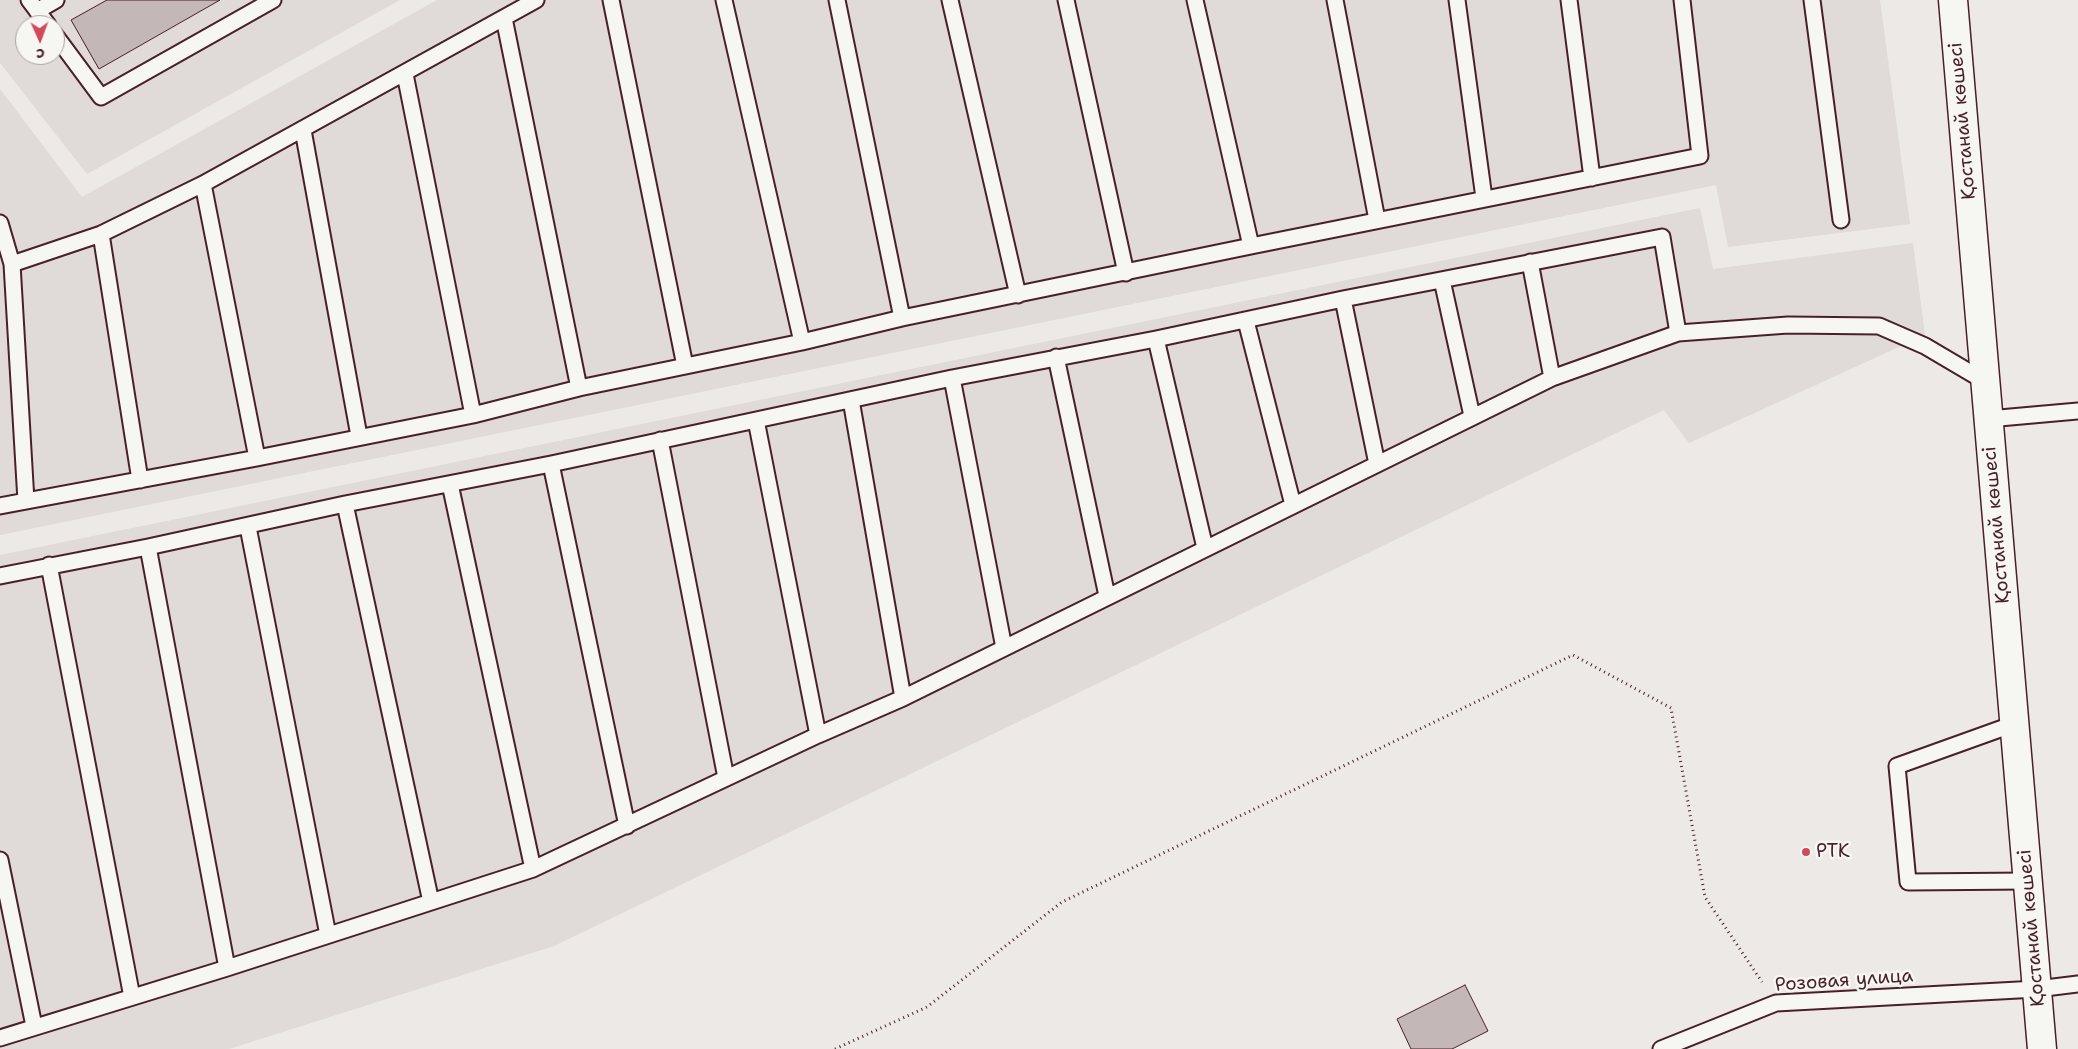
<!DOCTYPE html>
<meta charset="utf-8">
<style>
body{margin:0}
#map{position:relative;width:2078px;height:1049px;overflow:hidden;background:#ece9e6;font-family:"Shantell Sans",sans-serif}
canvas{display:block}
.north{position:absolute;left:15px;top:15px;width:50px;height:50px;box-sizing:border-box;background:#f6f6f2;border:1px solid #b1a0a2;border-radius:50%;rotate:178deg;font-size:14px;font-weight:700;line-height:20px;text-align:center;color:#4a1f2b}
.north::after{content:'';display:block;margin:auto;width:18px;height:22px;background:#d1495b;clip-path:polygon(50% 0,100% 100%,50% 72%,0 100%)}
</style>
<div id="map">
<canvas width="2078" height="1049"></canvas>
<div class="north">С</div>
</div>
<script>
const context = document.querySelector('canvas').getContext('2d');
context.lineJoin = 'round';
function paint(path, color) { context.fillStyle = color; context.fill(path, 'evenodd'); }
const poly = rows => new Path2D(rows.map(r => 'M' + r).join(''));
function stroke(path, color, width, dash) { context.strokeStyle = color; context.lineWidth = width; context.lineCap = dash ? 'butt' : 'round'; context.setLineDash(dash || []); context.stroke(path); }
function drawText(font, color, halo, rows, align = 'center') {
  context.font = font + ' "Shantell Sans",sans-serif'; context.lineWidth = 5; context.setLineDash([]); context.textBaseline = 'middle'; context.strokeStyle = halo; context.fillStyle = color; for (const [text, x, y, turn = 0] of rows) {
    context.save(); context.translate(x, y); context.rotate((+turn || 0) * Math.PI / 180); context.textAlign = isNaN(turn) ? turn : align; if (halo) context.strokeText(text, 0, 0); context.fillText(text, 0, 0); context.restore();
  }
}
paint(poly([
 [0,0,400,0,87,174,0,63],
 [25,25,55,25,55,55,25,55],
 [437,0,1880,0,1910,224,1728,247,1716,185,0,535,0,89,82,197],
 [1700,208,1713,269,1913,243,1925,335,1689,443,1664,410,554,946,229,1049,0,1049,0,555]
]), '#e0dad8');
const building = poly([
 [107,0,220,0,99,69,71,20,107,0],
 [1465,985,1488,1031,1452,1049,1411,1049,1397,1019,1465,985]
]);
paint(building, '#c4b7b7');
stroke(building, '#4a1f2b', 1);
const service = poly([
 [29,0,48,25],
 [611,0,685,366],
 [724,0,802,342],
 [837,0,902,318],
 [950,0,1018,295],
 [1066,0,1126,273],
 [1195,0,1251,246],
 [1335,0,1377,220],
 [1457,0,1484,198],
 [1569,0,1592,178],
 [1812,0,1841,220],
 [37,11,56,0],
 [504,18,579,388],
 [55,35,101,97,273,0],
 [405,74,473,415],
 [303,130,359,436],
 [203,184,257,458],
 [0,223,12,264,26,501],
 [101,234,140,480],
 [1530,262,1552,378],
 [12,264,101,234,203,184,536,0],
 [1442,280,1472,416],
 [1343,299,1377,464],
 [1246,321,1293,505],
 [1156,339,1205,548],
 [1056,357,1107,596],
 [952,378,1004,648],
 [851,400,903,698],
 [1988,419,2078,411],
 [756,420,818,735],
 [660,440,726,778],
 [551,464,627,826],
 [450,484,533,869],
 [345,504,431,902],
 [0,506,257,458,473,415,579,388,802,342,902,318,1251,246,1700,156,1682,0],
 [248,527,328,935],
 [148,547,227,968],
 [49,565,132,997],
 [0,576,148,547,345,504,551,464,952,378,1156,339,1343,299,1662,237,1678,333],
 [2014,724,1897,766,1908,882,2028,881],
 [0,860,34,1026],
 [0,1038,227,968,533,869,818,735,903,698,1552,378,1678,333,1788,325,1879,326,1925,346,1986,382],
 [1661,1049,1776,1003,2037,989,2078,984]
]);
const tertiary = poly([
 [1953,0,2042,1049]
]);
stroke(service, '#4a1f2b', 19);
stroke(tertiary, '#4a1f2b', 31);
stroke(poly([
 [835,1049,927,1007,1062,902,1573,655,1671,708,1705,897,1762,982]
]), '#4a1f2b', 3, [1, 4]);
stroke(service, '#f6f6f2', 15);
stroke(tertiary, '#f6f6f2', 28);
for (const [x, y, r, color] of [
 [1806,852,5,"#d1495b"]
]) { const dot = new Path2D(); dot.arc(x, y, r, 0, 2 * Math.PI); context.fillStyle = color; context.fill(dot); stroke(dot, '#f6f6f2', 2); }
drawText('19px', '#4a1f2b', '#f6f6f2', [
 ["Қостанай көшесі",1963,121,-95],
 ["Қостанай көшесі",1997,525,-95],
 ["Қостанай көшесі",2032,928,-95],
 ["Розовая улица",1844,981,-4]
]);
drawText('19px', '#4a1f2b', '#f6f6f2', [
 ["РТК",1816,852]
], 'left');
</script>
